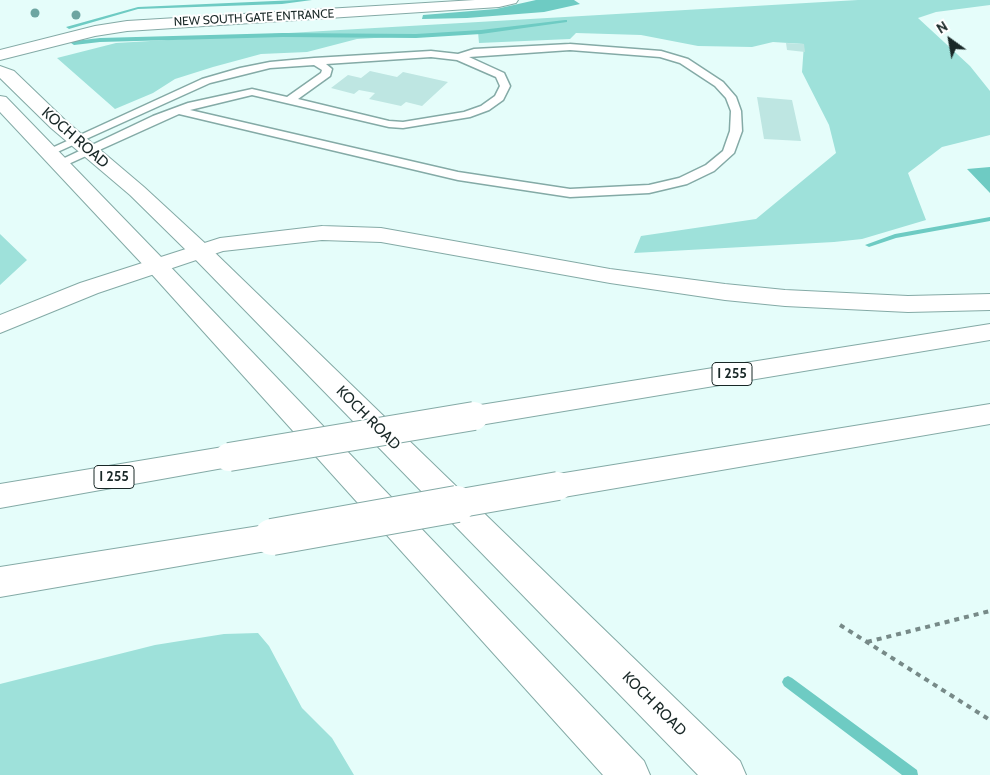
<!DOCTYPE html>
<style>
body{margin:0}
#map{position:relative;width:990px;height:775px;overflow:hidden;background:#e5fdfa;font-family:Cabin,sans-serif}
canvas{display:block}
.north{position:absolute;left:925px;top:15px;width:50px;height:50px;-webkit-text-stroke:4px #fff;paint-order:stroke;rotate:328deg;font-size:14px;font-weight:700;line-height:20px;text-align:center;color:#192827}
.north::after{content:'';display:block;margin:auto;width:18px;height:22px;background:#192827;clip-path:polygon(50% 0,100% 100%,50% 72%,0 100%)}
</style>
<div id="map">
<canvas width="990" height="775"></canvas>
<div class="north">N</div>
</div>
<script>
const context = document.querySelector('canvas').getContext('2d');
context.lineJoin = 'round';
function paint(path, color) { context.fillStyle = color; context.fill(path, 'evenodd'); }
const poly = rows => new Path2D(rows.map(r => 'M' + r).join(''));
function stroke(path, color, width, dash) { context.strokeStyle = color; context.lineWidth = width; context.lineCap = dash ? 'butt' : 'round'; context.setLineDash(dash || []); context.stroke(path); }
function drawText(font, color, halo, rows, align = 'center') {
  context.font = font + ' Cabin,sans-serif'; context.lineWidth = 4; context.setLineDash([]); context.textBaseline = 'middle'; context.strokeStyle = halo; context.fillStyle = color; for (const [text, x, y, turn = 0] of rows) {
    context.save(); context.translate(x, y); context.rotate((+turn || 0) * Math.PI / 180); context.textAlign = isNaN(turn) ? turn : align; if (halo) context.strokeText(text, 0, 0); context.fillText(text, 0, 0); context.restore();
  }
}
paint(poly([
 [858,0,990,0,990,5,936,12,918,18,970,66,990,91,990,135,942,147,908,173,926,220,862,239,834,242,634,253,641,236,756,219,836,153,829,125,802,72,804,44,773,42,752,47,698,46,641,35,576,33,570,39,479,43,478,32,357,39,307,52,261,54,213,67,175,79,153,93,115,109,57,58,116,43],
 [0,234,27,260,0,285],
 [258,633,269,646,302,708,332,738,354,775,0,775,0,684,155,645,224,634]
]), '#9ee1da');
paint(poly([
 [536,0,574,0,580,4,544,12,467,18,422,19,423,15,496,9],
 [990,167,990,193,967,169]
]), '#6ecbc3');
paint(poly([
 [297,0,312,0,282,4,138,9,69,29,66,27,138,7,297,0],
 [565,20,567,20,567,22,481,34,416,38,283,37,100,42,74,45,71,43,74,41,100,38,283,33,416,34,481,30,565,20],
 [990,217,990,221,896,238,869,247,865,245,895,234,990,217],
 [788,676,792,678,917,770,918,775,902,775,784,686,782,682,784,678,788,676]
]), '#6ecbc3');
paint(poly([
 [786,43,804,44,805,52,787,50],
 [370,71,397,77,403,72,448,82,422,106,406,102,401,106,369,99,375,93,359,90,354,94,331,88,348,75,361,78],
 [757,97,792,100,801,141,764,139]
]), '#bee6e2');
const service = poly([
 [570,44,661,51,688,59,723,82,736,97,741,111,742,131,734,153,714,171,687,184,649,193,570,197,458,180,179,114,64,166,60,167,54,163,153,116,188,103,252,89,287,97,321,73,322,70,314,65,270,68,210,83,53,154,45,154,43,152,202,79,240,68,270,62,314,58,431,51,458,54,474,49,570,44],
 [570,50,660,57,680,63,715,86,726,98,731,111,730,131,723,151,706,165,679,178,649,185,570,189,458,172,190,110,252,95,389,127,403,128,470,117,489,110,503,100,510,86,504,73,469,57,570,50],
 [431,57,457,60,496,77,500,86,495,96,481,106,464,112,403,122,389,121,298,99,330,76,332,69,326,64,431,57]
]);
const minor = poly([
 [475,0,518,0,516,3,499,7,127,31,95,36,0,60,0,50,95,26,127,21,475,0],
 [0,66,14,71,65,120,144,187,208,246,212,251,208,256,200,258,192,256,130,195,51,128,0,78,0,66],
 [0,96,6,97,163,259,167,264,163,269,155,271,147,269,0,112,0,96]
]);
const tertiary = poly([
 [200,244,208,246,740,761,746,775,698,775,192,256,188,251,192,246,200,244],
 [155,257,163,259,644,761,650,775,603,775,147,269,143,264,147,259,155,257]
]);
const motorway = poly([
 [322,226,381,228,610,269,725,284,785,290,908,296,990,294,990,310,908,312,785,306,725,300,610,283,381,242,322,240,223,251,98,293,0,333,0,315,80,283,220,238,322,226],
 [990,324,990,340,474,426,464,423,460,416,464,409,474,406,990,324],
 [990,404,990,424,558,498,547,495,543,486,547,477,558,474,990,404],
 [229,446,240,449,244,457,240,465,0,508,0,484,229,446],
 [272,524,283,527,288,537,283,547,272,550,0,597,0,567,272,524]
]);
stroke(service, '#84aaa6', 3);
stroke(minor, '#84aaa6', 2);
stroke(tertiary, '#84aaa6', 2);
stroke(motorway, '#84aaa6', 2);
stroke(poly([
 [840,625,990,720],
 [867,642,990,611]
]), '#778a88', 4, [5, 5]);
paint(service, '#fff');
paint(minor, '#fff');
paint(tertiary, '#fff');
paint(motorway, '#fff');
const motorwayBridgeFar1 = poly([
 [229,457,474,416],
 [450,505,558,486]
]);
const motorwayBridge = poly([
 [272,537,457,504]
]);
stroke(motorwayBridgeFar1, '#84aaa6', 30, []);
stroke(motorwayBridge, '#84aaa6', 38, []);
stroke(motorwayBridgeFar1, '#fff', 28);
stroke(motorwayBridge, '#fff', 36);
context.fillStyle = '#6da5a1';
for (const [x, y] of [
 [35,13],
 [76,15]
]) { context.beginPath(); context.arc(x, y, 4.5, 0, 2 * Math.PI); context.fill(); }
drawText('12px', '#192827', '#fff', [
 ["NEW SOUTH GATE ENTRANCE",254,18,-3]
]);
for (const [x, y, w] of [
 [732,374,40],
 [114,477,40]
]) { const box = new Path2D(); box.roundRect(x - w / 2, y - 11.5, w, 23, 4); context.fillStyle = '#fff'; context.fill(box); stroke(box, '#192827', 1); }
drawText('bold 14px', '#192827', null, [
 ["I 255",732,374],
 ["I 255",114,477]
]);
drawText('15px', '#192827', '#fff', [
 ["KOCH ROAD",75,138,41],
 ["KOCH ROAD",368,418,45],
 ["KOCH ROAD",654,704,45]
]);
</script>
